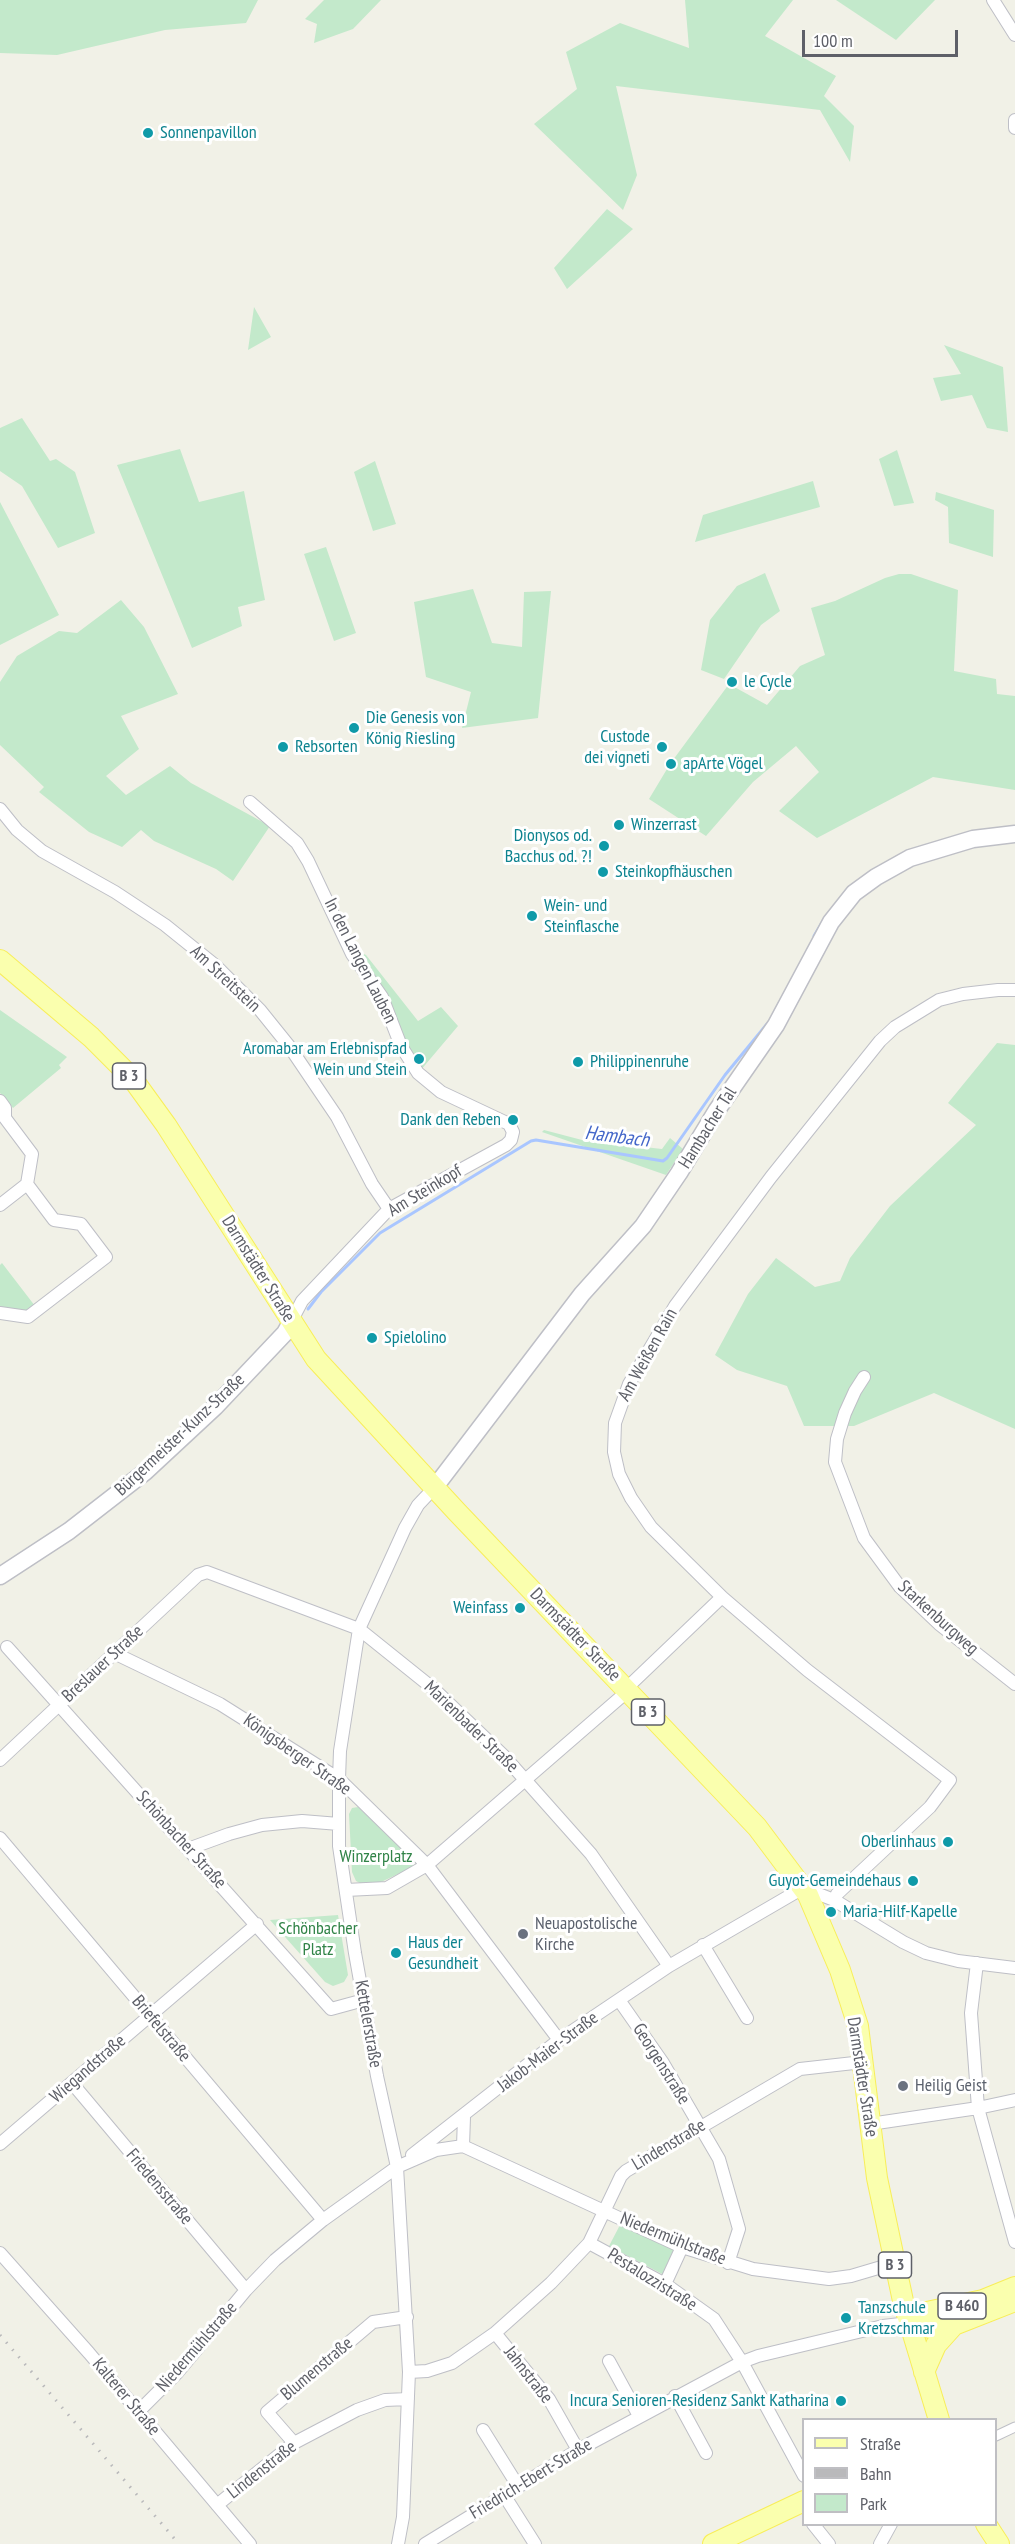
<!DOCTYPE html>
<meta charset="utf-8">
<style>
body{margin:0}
#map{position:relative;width:1015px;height:2544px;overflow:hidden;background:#f1f1e7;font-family:"PT Sans Narrow",sans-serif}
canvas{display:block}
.legend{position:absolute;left:802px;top:2418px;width:195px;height:108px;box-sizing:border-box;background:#fff;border:2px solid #bfbfc3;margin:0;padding:8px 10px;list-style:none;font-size:18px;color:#5e6068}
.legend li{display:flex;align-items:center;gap:12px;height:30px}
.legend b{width:30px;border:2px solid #bfbfc3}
.scale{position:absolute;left:802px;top:30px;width:156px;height:27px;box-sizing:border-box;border:3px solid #5e6068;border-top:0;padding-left:8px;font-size:18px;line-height:21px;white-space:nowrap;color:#5e6068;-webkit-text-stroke:4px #fff;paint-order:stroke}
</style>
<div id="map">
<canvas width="1015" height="2544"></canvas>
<ul class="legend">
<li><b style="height:8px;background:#faffae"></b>Straße</li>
<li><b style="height:8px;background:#b9b9bb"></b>Bahn</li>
<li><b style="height:16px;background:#c3e9cb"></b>Park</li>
</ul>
<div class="scale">100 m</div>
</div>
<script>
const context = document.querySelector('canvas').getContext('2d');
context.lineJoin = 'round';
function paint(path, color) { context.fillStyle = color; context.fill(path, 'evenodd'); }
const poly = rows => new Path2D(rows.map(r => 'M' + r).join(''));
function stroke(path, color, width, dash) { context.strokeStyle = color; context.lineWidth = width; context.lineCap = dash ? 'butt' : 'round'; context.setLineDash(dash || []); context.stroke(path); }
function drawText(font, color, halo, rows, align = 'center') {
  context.font = font + ' "PT Sans Narrow",sans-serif'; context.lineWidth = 6; context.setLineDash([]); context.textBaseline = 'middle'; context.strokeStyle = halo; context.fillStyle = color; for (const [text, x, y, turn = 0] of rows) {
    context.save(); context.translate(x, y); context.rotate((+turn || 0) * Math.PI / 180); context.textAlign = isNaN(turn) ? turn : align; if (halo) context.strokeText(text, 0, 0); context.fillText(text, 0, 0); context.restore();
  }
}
paint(poly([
 [0,0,258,0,246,23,165,30,57,55,0,53],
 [324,0,381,0,353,29,314,43,317,24,305,19],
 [685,0,793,0,765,36,836,76,824,96,854,126,850,162,820,110,616,86,637,175,623,210,534,124,577,89,566,52,620,23,689,48],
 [836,0,935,0,896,40],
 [607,209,633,229,567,289,554,268],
 [254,307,271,337,248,350],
 [944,345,1003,367,1008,432,987,428,972,395,941,401,933,378,961,374],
 [22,418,50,461,56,459,75,472,95,533,58,548,22,486,0,471,0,428],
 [180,449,199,502,244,491,265,600,238,607,242,626,192,648,117,465],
 [897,450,914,503,894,506,879,459],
 [375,461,396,524,373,531,354,472],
 [813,481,820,507,695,542,703,515],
 [936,492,994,510,993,557,949,543,948,507,935,500],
 [0,502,59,615,0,645],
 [326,547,356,633,334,641,304,554],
 [765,573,780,611,761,625,724,679,701,670,710,620,737,586],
 [899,574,911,574,958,590,954,671,996,679,997,694,1015,696,1015,790,933,777,817,838,779,811,819,772,796,746,753,782,706,836,649,799,670,764,729,684,767,705,800,666,825,655,811,608,835,601,885,578],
 [473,589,492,643,522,647,524,592,551,591,538,718,462,728,471,692,426,677,414,602],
 [121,600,144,627,178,694,121,716,139,749,106,776,126,795,170,766,191,783,270,826,233,881,216,869,154,841,141,830,122,847,89,832,39,792,44,787,0,745,0,682,17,656,59,631,77,633],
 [352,948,366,955,418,1021,441,1007,458,1026,420,1071],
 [0,1010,67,1057,59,1065,61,1068,13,1108,0,1093],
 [997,1043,1015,1045,1015,1429,934,1393,854,1426,804,1426,787,1386,737,1370,715,1355,748,1294,776,1258,815,1287,840,1281,850,1258,890,1206,976,1125,948,1103],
 [544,1130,582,1140,662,1149,670,1138,683,1149,666,1175,542,1132],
 [2,1263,35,1306,26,1313,0,1309,0,1265],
 [358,1807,412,1858,414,1864,411,1868,381,1882,362,1884,356,1881,352,1872,349,1814,352,1808],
 [338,1915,348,1975,344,1982,333,1986,325,1982,270,1920],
 [620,2225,677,2248,664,2275,609,2246]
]), '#c3e9cb');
stroke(poly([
 [814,936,823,921],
 [308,1309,321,1292,380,1233,531,1141,536,1140,663,1161,667,1158,725,1075,767,1024]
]), '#a9c6ff', 3);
const pedestrian = poly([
 [996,2436,1015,2427]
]);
const minor = poly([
 [993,0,1015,35],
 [1015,120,1015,128],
 [250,802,297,843,308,861,352,954,382,997,401,1046,418,1073,441,1092,509,1124,513,1132,511,1140,506,1145,389,1209,302,1301,291,1322],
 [0,809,17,830,42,851,115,892,165,925,216,966,260,1010,289,1046,337,1117,372,1184,389,1209],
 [0,1101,5,1108,5,1118,32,1154,27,1184,54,1220,81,1224,106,1257,28,1317,0,1313],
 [0,1205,27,1184],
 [864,1377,855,1391,845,1413,837,1439,835,1462,864,1538,900,1587,939,1624,1015,1684],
 [7,1647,331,2009,364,2000],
 [114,1653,220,1704,339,1779,427,1865,559,2040],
 [0,1760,198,1575,207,1572,359,1629,435,1690,503,1755,591,1854,669,1966],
 [0,1838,323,2220],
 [188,1849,229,1834,262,1825,302,1821,339,1824],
 [346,1890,387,1888,427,1865,622,1696,632,1683,722,1597],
 [808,1895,816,1893,834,1900,903,1942,926,1953,958,1961,1015,1968],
 [834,1900,837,1894,930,1807,950,1780,807,1670,722,1597,651,1527,631,1498,619,1474,614,1452,615,1423,629,1384,675,1306,771,1177,880,1041,895,1027,939,1000,963,994,998,990,1015,990],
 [703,1945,747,2018],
 [977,1963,971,2013,978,2108,1015,2242],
 [619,2000,663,2063,719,2159,739,2229,728,2263],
 [72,2083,246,2290],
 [870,2124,978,2108,1015,2100],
 [0,2144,257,1924],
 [463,2146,464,2117],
 [412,2155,559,2040,669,1966,803,1888],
 [589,2243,665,2284,714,2319,742,2362,804,2476],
 [0,2253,89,2353,250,2544],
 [665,2284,682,2247],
 [495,2333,549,2399,578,2450],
 [609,2361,639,2416],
 [409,2372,427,2371,452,2363,495,2333,551,2283,589,2243,621,2176,626,2171,800,2069,863,2062],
 [675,2396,706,2453],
 [138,2412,177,2373,246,2290,275,2260,323,2220,397,2167,436,2150,463,2146,682,2247,753,2269,829,2279,851,2276,895,2263],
 [483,2430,518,2486],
 [294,2443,267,2412,373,2322,407,2317],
 [504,2495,535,2544],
 [217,2505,294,2443,357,2410,385,2400,408,2399],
 [813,2524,829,2544],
 [398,2544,403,2517,409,2372,397,2167,377,2076,355,1953,339,1846,339,1779,340,1751,359,1629,405,1528,418,1505,435,1487],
 [425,2544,578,2450,742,2362,758,2356,883,2326,909,2323],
 [880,2544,891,2524]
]);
const tertiary = poly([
 [435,1487,582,1294,643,1226,679,1173,717,1110,776,1025,831,922,854,893,876,877,910,858,973,839,1015,834],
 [0,1576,69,1531,145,1472,215,1407,285,1333,291,1322]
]);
const primary = poly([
 [0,960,91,1037,132,1078,166,1125,316,1359,457,1512,757,1827,808,1895,840,1970,858,2026,877,2178,903,2301,939,2420],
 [909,2323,927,2312,983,2300,1015,2287],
 [909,2323,930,2328,954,2325,1015,2301],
 [924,2372,936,2345,954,2325],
 [986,2524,999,2544],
 [713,2544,804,2501]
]);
stroke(pedestrian, '#bebfc6', 11);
stroke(minor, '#bebfc6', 14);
stroke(tertiary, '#bebfc6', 19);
stroke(primary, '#f8ee59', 22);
stroke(pedestrian, '#fff', 9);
stroke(minor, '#fff', 12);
stroke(tertiary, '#fff', 16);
stroke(primary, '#faffae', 20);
stroke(poly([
 [0,2335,179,2544]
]), '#b9b9bb', 3, [1.5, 8]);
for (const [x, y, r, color] of [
 [148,133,6,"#0f9aa8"],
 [732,682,6,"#0f9aa8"],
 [354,728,6,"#0f9aa8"],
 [283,747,6,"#0f9aa8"],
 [662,747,6,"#0f9aa8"],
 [671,764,6,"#0f9aa8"],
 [619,825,6,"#0f9aa8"],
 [604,846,6,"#0f9aa8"],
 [603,872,6,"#0f9aa8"],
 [532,916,6,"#0f9aa8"],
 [419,1059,6,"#0f9aa8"],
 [578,1062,6,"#0f9aa8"],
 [513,1120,6,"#0f9aa8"],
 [372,1338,6,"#0f9aa8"],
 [520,1608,6,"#0f9aa8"],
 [948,1842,6,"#0f9aa8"],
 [913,1881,6,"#0f9aa8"],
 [831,1912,6,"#0f9aa8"],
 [523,1934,6,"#6b7280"],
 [396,1953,6,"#0f9aa8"],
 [903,2086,6,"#6b7280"],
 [846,2318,6,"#0f9aa8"],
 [841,2401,6,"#0f9aa8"]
]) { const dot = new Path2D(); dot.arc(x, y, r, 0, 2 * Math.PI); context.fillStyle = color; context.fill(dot); stroke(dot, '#fff', 2); }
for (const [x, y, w] of [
 [129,1076,33],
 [648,1712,33],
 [895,2265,33],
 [962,2306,48]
]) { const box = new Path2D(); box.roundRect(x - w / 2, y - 13, w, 26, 4.5); context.fillStyle = '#fff'; context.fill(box); stroke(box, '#5e6068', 1.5); }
drawText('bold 16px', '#5e6068', null, [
 ["B 3",129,1076],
 ["B 3",648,1712],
 ["B 3",895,2265],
 ["B 460",962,2306]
]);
drawText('18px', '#0d838f', '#fff', [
 ["Sonnenpavillon",160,133],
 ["le Cycle",744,682],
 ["Die Genesis von",366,718],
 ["König Riesling",366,739],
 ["Custode",650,737,"right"],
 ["dei vigneti",650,758,"right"],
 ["Rebsorten",295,747],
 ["apArte Vögel",683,764],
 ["Winzerrast",631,825],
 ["Dionysos od.",592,836,"right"],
 ["Bacchus od. ?!",592,857,"right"],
 ["Steinkopfhäuschen",615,872],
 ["Wein- und",544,906],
 ["Steinflasche",544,927],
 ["Aromabar am Erlebnispfad",407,1049,"right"],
 ["Wein und Stein",407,1070,"right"],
 ["Philippinenruhe",590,1062],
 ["Dank den Reben",501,1120,"right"],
 ["Spielolino",384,1338],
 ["Weinfass",508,1608,"right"],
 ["Oberlinhaus",936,1842,"right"],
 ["Guyot-Gemeindehaus",901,1881,"right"],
 ["Maria-Hilf-Kapelle",843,1912],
 ["Haus der",408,1943],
 ["Gesundheit",408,1964],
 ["Tanzschule",858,2308],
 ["Kretzschmar",858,2329],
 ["Incura Senioren-Residenz Sankt Katharina",829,2401,"right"]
], 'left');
drawText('18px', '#5e6068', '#fff', [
 ["In den Langen Lauben",360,961,63],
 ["Am Streitstein",225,979,43],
 ["Hambacher Tal",708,1128,-58],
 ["Am Steinkopf",425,1191,-31],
 ["Darmstädter Straße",258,1269,58],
 ["Am Weißen Rain",648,1355,-61],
 ["Bürgermeister-Kunz-Straße",180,1435,-43],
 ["Starkenburgweg",938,1618,42],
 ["Darmstädter Straße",575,1635,46],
 ["Breslauer Straße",103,1664,-43],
 ["Marienbader Straße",471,1727,44],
 ["Königsberger Straße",297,1755,35],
 ["Schönbacher Straße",181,1840,48],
 ["Kettelerstraße",368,2024,80],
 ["Briefelstraße",161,2029,50],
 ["Jakob-Maier-Straße",548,2052,-37],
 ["Georgenstraße",661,2064,58],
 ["Wiegandstraße",88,2069,-41],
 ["Darmstädter Straße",862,2077,81],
 ["Lindenstraße",669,2145,-31],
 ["Friedensstraße",159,2187,50],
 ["Niedermühlstraße",673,2239,22],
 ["Pestalozzistraße",652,2280,32],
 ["Niedermühlstraße",197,2347,-49],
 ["Blumenstraße",317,2369,-40],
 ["Jahnstraße",528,2375,52],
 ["Kalterer Straße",126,2397,50],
 ["Lindenstraße",262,2470,-38],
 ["Friedrich-Ebert-Straße",531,2479,-31]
]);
drawText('18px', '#308347', '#fff', [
 ["Winzerplatz",376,1857],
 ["Schönbacher",318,1929],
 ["Platz",318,1950]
]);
drawText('18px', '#5b616d', '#fff', [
 ["Neuapostolische",535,1924],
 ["Kirche",535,1945],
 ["Heilig Geist",915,2086]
], 'left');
drawText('italic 20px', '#4467c9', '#fff', [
 ["Hambach",617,1137,7]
]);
</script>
